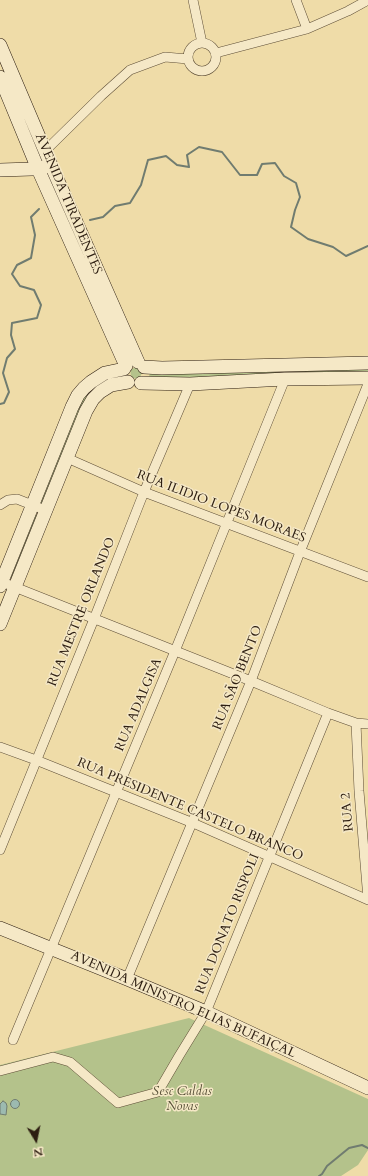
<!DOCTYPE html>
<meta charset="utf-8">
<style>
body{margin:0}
#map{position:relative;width:368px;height:1176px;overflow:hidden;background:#efdca8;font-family:Cardo,serif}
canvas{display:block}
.north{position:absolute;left:16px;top:1120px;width:40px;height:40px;-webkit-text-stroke:3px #f5e8c6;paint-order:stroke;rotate:170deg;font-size:11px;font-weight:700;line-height:16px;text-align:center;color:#2d1e11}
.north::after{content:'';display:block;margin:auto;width:14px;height:18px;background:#2d1e11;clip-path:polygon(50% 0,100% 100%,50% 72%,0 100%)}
</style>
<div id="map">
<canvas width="368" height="1176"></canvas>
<div class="north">N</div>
</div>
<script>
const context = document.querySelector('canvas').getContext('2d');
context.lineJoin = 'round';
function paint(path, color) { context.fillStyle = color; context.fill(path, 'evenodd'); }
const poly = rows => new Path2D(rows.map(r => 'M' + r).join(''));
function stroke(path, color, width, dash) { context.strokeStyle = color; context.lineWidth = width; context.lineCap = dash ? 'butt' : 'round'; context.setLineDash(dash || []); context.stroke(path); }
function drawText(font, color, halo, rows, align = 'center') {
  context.font = font + ' Cardo,serif'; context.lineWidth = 3; context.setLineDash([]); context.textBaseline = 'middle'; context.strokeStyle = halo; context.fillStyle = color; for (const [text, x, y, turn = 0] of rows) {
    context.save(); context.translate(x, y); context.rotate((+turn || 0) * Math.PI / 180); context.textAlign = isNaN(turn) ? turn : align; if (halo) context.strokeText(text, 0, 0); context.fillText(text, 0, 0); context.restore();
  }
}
paint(poly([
 '130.5 373a5.5 5.5 0 1 1 11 0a5.5 5.5 0 1 1-11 0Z',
 [368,368,368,373,150,379,149,376,150,374,153,373],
 [105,381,105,383,42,505,40,504,39,500,78,407,86,393],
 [34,514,38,515,13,578,11,578,10,577],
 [189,1018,368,1099,368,1150,358,1165,341,1176,0,1176,0,1065]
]), '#b4c28b');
const water = poly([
 '10.5 1104a4.5 4.5 0 1 1 9 0a4.5 4.5 0 1 1-9 0Z',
 [3,1101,6,1103,7,1106,6,1115,0,1114,0,1104,3,1101]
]);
paint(water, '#9cbab0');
stroke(water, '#707c70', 1);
stroke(poly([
 [90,220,103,217,115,206,130,203,141,185,148,160,166,156,177,165,189,167,187,155,199,147,222,152,240,175,257,175,262,164,275,163,284,176,296,183,300,197,295,210,291,227,308,239,333,247,346,256,368,246],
 [0,404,4,403,9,392,3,373,7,358,15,349,11,335,12,323,37,318,41,305,34,290,20,286,12,274,17,265,31,258,35,235,31,217,39,209],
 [319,1176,322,1174,327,1166,349,1148,362,1145,368,1148]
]), '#707c70', 2);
const street = poly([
 [193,0,202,43],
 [296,0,307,29],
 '188 57a14 14 0 1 1 28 0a14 14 0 1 1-28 0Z',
 [216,53,307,29,348,11,368,0],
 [45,151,101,96,130,70,165,57,188,59],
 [67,458,144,492,368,577],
 [0,505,8,500,17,499,45,510],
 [2,582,251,681,328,713,356,723,368,724],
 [356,723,359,791,368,899],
 [0,747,36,760,193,823,368,900],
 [0,850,94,619,144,492,190,384],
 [127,979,251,681,300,552,368,384],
 [13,1040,175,651,285,379],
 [0,1071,53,1057,70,1062,118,1103,158,1092,179,1056,206,1012,328,713]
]);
const secondary = poly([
 [0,45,51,165,138,362],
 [0,77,38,169,126,366],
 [0,170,32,169,45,167],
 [144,367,162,368,368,363],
 [141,383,190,384,285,379,368,378],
 [0,586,72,407,78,395,84,388,91,382,105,373,124,369],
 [0,624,86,411,93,399,100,392,111,385,128,382],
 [0,928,127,979,206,1012,368,1088]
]);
stroke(street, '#5e4e37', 10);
stroke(secondary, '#2d1e11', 14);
stroke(street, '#f5e8c6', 9);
stroke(secondary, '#f5e8c6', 13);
drawText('13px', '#2d1e11', '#f5e8c6', [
 ["AVENIDA TIRADENTES",68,204,67],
 ["RUA ILIDIO LOPES MORAES",221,507,21],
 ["RUA MESTRE ORLANDO",82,612,-68],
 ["RUA SÃO BENTO",238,678,-68],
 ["RUA ADALGISA",139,705,-67],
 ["RUA PRESIDENTE CASTELO BRANCO",190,810,23],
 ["RUA 2",348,812,-95],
 ["RUA DONATO RISPOLI",228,924,-68],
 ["AVENIDA MINISTRO ELIAS BUFAIÇAL",183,1005,24]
]);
drawText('italic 13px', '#564f36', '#f5e8c6', [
 ["Sesc Caldas",182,1092],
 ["Novas",182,1107]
]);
</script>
